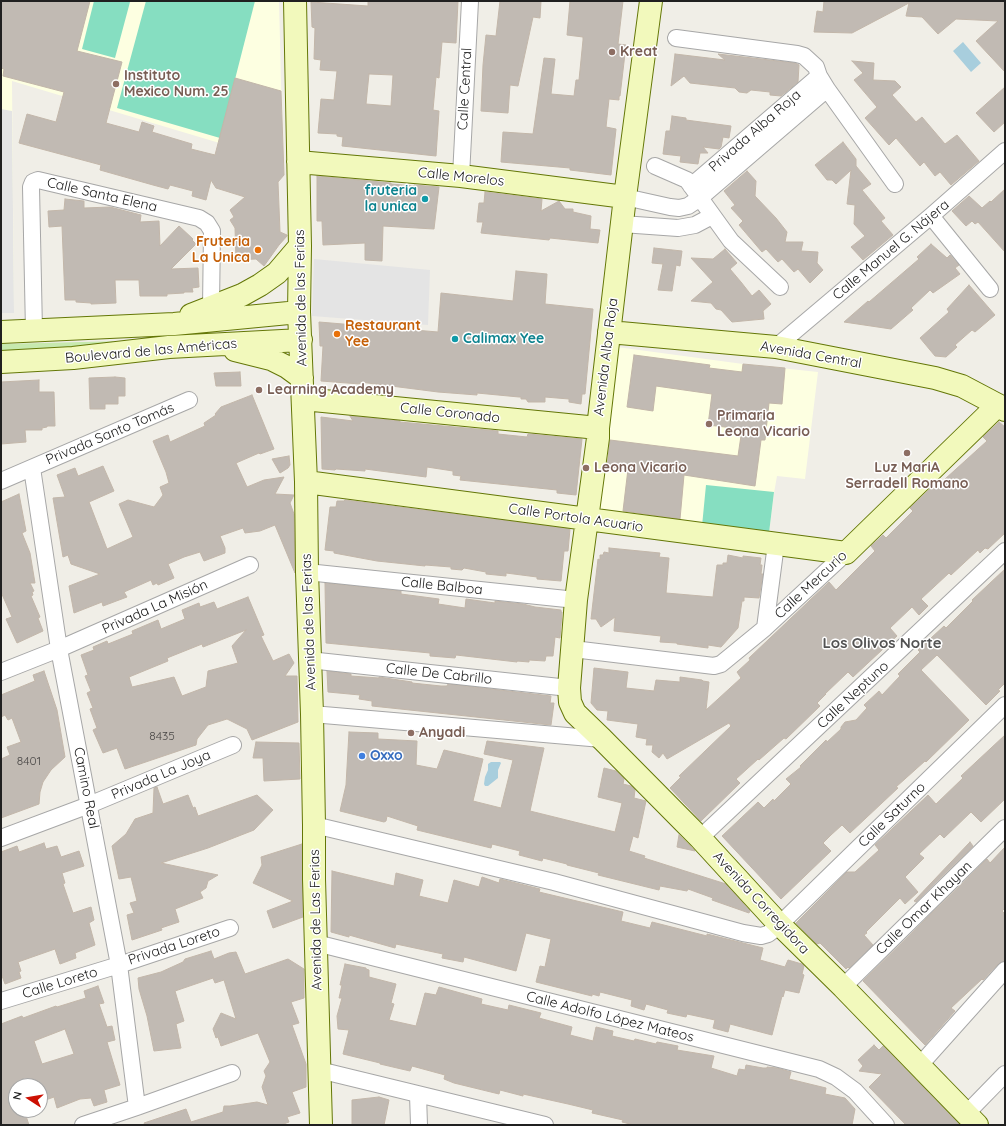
<!DOCTYPE html>
<meta charset="utf-8">
<style>
body{margin:0}
#map{position:relative;width:1006px;height:1126px;overflow:hidden;background:#f0eee7;font-family:Quicksand,sans-serif}
canvas{display:block}
.frame{position:absolute;inset:0;border:2px solid #202020;pointer-events:none}
.north{position:absolute;left:8px;top:1078px;width:40px;height:40px;box-sizing:border-box;background:#fff;border:1px solid #a6a6a6;border-radius:50%;rotate:282deg;font-size:11px;font-weight:700;line-height:16px;text-align:center;color:#202020}
.north::after{content:'';display:block;margin:auto;width:14px;height:18px;background:#cd1003;clip-path:polygon(50% 0,100% 100%,50% 72%,0 100%)}
</style>
<div id="map">
<canvas width="1006" height="1126"></canvas>
<div class="frame"></div>
<div class="north">N</div>
</div>
<script>
const context = document.querySelector('canvas').getContext('2d');
context.lineJoin = 'round';
function paint(path, color) { context.fillStyle = color; context.fill(path, 'evenodd'); }
const poly = rows => new Path2D(rows.map(r => 'M' + r).join(''));
function stroke(path, color, width, dash) { context.strokeStyle = color; context.lineWidth = width; context.lineCap = dash ? 'butt' : 'round'; context.setLineDash(dash || []); context.stroke(path); }
function drawText(font, color, halo, rows, align = 'center') {
  context.font = font + ' Quicksand,sans-serif'; context.lineWidth = 3; context.setLineDash([]); context.textBaseline = 'middle'; context.strokeStyle = halo; context.fillStyle = color; for (const [text, x, y, turn = 0] of rows) {
    context.save(); context.translate(x, y); context.rotate((+turn || 0) * Math.PI / 180); context.textAlign = isNaN(turn) ? turn : align; if (halo) context.strokeText(text, 0, 0); context.fillText(text, 0, 0); context.restore();
  }
}
paint(poly([
 [1,1,279,1,283,162,12,81,14,313,1,313],
 [617,347,743,364,818,372,805,479,777,476,774,493,769,533,596,512]
]), '#fdffe1');
paint(poly([
 [164,340,1,353,1,344]
]), '#c7e9ae');
paint(poly([
 [94,1,130,2,115,58,82,49],
 [146,1,255,1,220,138,117,108],
 [706,485,774,492,769,533,702,526]
]), '#86dec1');
paint(poly([
 [1,109,12,111,14,313,1,313],
 [314,259,430,270,428,325,312,316]
]), '#e4e4e4');
paint(poly([
 [963,42,981,63,971,72,953,51],
 [491,762,500,762,501,763,498,770,498,778,488,786,485,786,484,784,485,777,488,770,488,764]
]), '#a8cedd');
const building = poly([
 [1,1,90,1,77,51,122,62,106,123,139,132,142,122,154,126,152,132,192,144,191,149,215,155,235,78,281,91,284,175,278,182,280,232,287,235,287,236,279,245,264,266,256,259,236,260,235,228,230,220,234,217,230,210,245,197,216,188,211,180,206,200,192,196,193,191,170,185,168,189,153,185,100,170,101,165,19,143,27,114,56,122,64,92,3,76,4,69,1,68,1,1],
 [368,1,458,1,456,43,442,42,439,78,436,77,433,110,439,111,436,156,342,146,343,137,337,136,337,134,318,133,321,99,334,100,337,71,320,70,321,60,314,59,315,28,312,27,311,2,368,6,368,1],
 [369,74,393,75,391,106,366,104,369,74],
 [500,1,541,1,540,18,533,17,518,86,510,85,508,113,481,111,483,65,486,35,496,36,500,1],
 [570,1,623,1,618,44,626,45,620,96,619,96,619,100,609,99,606,127,616,129,611,175,570,170,570,168,501,162,503,132,533,134,544,58,555,59,551,94,574,96,576,80,579,80,583,40,583,37,567,35,570,1],
 [824,1,1005,1,1005,72,976,41,998,21,956,19,938,34,922,17,906,16,909,3,852,33,814,32,817,11,823,12,824,1],
 [675,54,725,60,718,54,795,63,799,65,798,82,781,96,770,95,770,92,751,90,747,93,739,92,735,88,690,83,684,76,671,86,675,54],
 [852,61,874,63,873,80,895,81,901,87,892,95,916,122,922,117,945,144,957,135,979,161,951,185,940,172,935,176,924,162,920,166,896,138,889,145,865,118,877,107,854,80,863,73,852,61],
 [1005,87,1005,122,994,132,976,113,1005,87],
 [672,116,686,118,686,120,731,126,729,138,723,137,721,147,719,149,703,147,708,153,700,153,698,164,680,162,681,156,663,154,666,131,670,131,672,116],
 [843,142,856,159,856,166,871,184,862,190,885,218,881,221,893,235,863,260,851,247,865,236,854,224,855,205,847,204,851,170,836,184,832,180,827,180,815,165,843,142],
 [747,171,756,181,755,196,776,218,787,232,785,242,803,242,801,251,818,252,817,263,823,270,810,283,798,269,794,272,782,259,778,262,766,249,762,252,739,225,743,221,731,208,735,205,724,191,747,171],
 [317,176,391,183,391,184,414,186,414,185,439,187,434,229,383,226,382,261,365,260,365,243,323,245,322,221,317,221,317,176],
 [1005,189,1005,252,978,222,975,224,972,221,966,226,952,211,969,196,982,208,990,201,991,202,1005,189],
 [485,192,542,199,541,211,559,201,565,209,573,209,573,212,591,216,590,229,600,230,598,243,550,238,549,240,481,233,483,222,477,222,479,203,484,203,485,192],
 [65,199,84,201,84,208,110,207,141,215,140,222,159,221,160,246,179,226,193,239,192,240,196,244,171,269,198,268,199,287,192,288,193,292,184,292,184,293,167,294,167,296,140,296,139,280,115,280,116,303,91,304,91,303,76,302,76,300,65,300,62,226,49,227,48,211,64,210,65,199],
 [931,244,947,258,950,255,959,265,955,268,960,274,933,293,930,290,911,308,913,310,891,329,844,322,868,301,869,302,919,259,917,257,931,244],
 [654,248,682,251,680,266,676,265,672,291,658,290,663,264,652,263,654,248],
 [725,249,737,263,730,269,741,282,752,296,759,290,771,304,763,311,764,319,732,322,721,310,716,309,711,303,691,301,713,282,691,258,713,259,725,249],
 [516,271,547,274,545,304,593,309,585,394,582,394,581,404,569,402,569,399,545,397,545,402,528,402,526,399,521,399,521,397,519,397,477,393,477,395,438,392,360,382,360,384,321,381,323,346,320,346,319,322,438,332,441,293,513,301,516,271],
 [969,285,995,315,975,332,972,330,955,345,957,347,946,357,935,356,920,338,949,312,947,309,969,285],
 [634,355,710,365,709,368,742,372,743,364,785,368,782,404,769,403,765,440,761,440,755,486,684,475,680,519,623,511,628,469,607,467,610,440,738,456,742,429,708,425,712,394,656,386,653,411,627,407,634,355],
 [240,372,241,386,216,386,214,373,240,372],
 [115,377,125,378,125,396,118,396,118,404,105,404,105,409,90,409,89,378,115,377],
 [39,380,39,392,54,392,55,426,47,426,47,427,42,428,42,430,25,430,26,442,1,444,1,382,39,380],
 [252,395,274,449,260,454,259,453,236,463,247,487,264,480,284,477,275,494,294,495,290,503,294,514,295,573,275,525,260,531,245,533,243,528,220,536,225,548,225,553,204,561,200,552,184,557,168,564,174,578,158,585,157,583,153,585,151,580,124,592,127,597,103,606,102,602,74,613,69,586,100,574,71,564,68,555,63,557,53,498,65,497,57,475,75,468,78,476,103,466,114,491,89,502,107,549,133,537,119,504,128,500,154,507,163,495,160,487,169,483,166,472,153,441,168,435,170,442,205,426,204,423,216,415,215,414,221,407,252,395],
 [350,416,400,421,400,422,498,431,498,434,527,437,528,434,582,439,576,495,557,493,557,490,460,480,461,476,453,475,453,471,427,467,426,477,365,469,365,471,336,469,335,470,322,469,321,417,353,421,350,416],
 [999,422,1005,427,1005,533,988,549,985,548,980,553,978,550,951,575,949,573,921,599,928,606,919,615,912,607,890,628,897,636,853,677,848,672,825,694,826,694,817,703,820,706,786,739,784,738,759,760,758,759,736,779,740,783,701,821,670,788,681,777,679,776,731,726,729,723,667,759,663,753,659,758,652,752,653,745,646,745,647,739,636,737,638,724,607,720,608,711,597,710,591,703,594,668,628,672,626,688,654,691,656,680,680,682,680,677,702,680,703,681,709,682,706,710,741,678,737,672,750,660,749,658,829,582,836,590,875,551,871,546,883,535,886,538,913,511,910,508,932,487,934,489,987,441,983,437,999,422],
 [289,456,290,465,288,468,280,473,272,459,289,456],
 [19,494,26,531,22,533,30,553,35,583,30,583,34,591,32,592,33,595,31,596,40,617,38,618,43,631,17,643,6,619,12,617,1,592,1,502,19,494],
 [345,500,570,529,568,551,564,551,561,581,537,579,537,577,506,573,506,576,486,574,486,572,464,568,462,570,451,569,451,567,425,565,425,566,377,561,334,553,334,551,325,550,330,507,336,507,337,501,344,501,345,500],
 [609,548,660,553,659,557,669,558,666,593,713,597,717,565,723,565,723,563,727,563,728,555,743,558,743,556,761,558,760,565,762,565,761,574,763,574,759,598,744,597,744,601,742,601,738,628,721,647,708,645,708,648,677,644,677,643,660,642,661,636,614,631,615,617,601,627,596,619,591,619,598,559,600,560,600,555,603,555,604,552,609,553,609,548],
 [1005,569,1005,683,998,690,1000,691,986,705,937,655,921,670,969,720,926,762,925,761,896,787,898,788,850,833,842,825,831,835,823,843,831,851,781,899,722,836,758,802,764,808,773,799,774,801,791,784,786,779,801,767,800,766,826,740,827,742,841,729,841,727,845,722,856,720,867,708,864,705,879,691,882,695,900,676,898,674,920,652,918,650,944,626,946,628,973,601,972,600,1005,569],
 [325,583,401,591,401,594,439,599,438,604,465,608,466,599,495,603,495,601,523,604,535,607,561,610,561,612,562,612,560,638,555,637,553,656,546,656,545,661,529,660,529,662,517,661,517,662,456,655,455,658,430,656,430,653,326,643,325,583],
 [248,597,264,635,261,636,273,661,289,654,294,663,285,676,297,676,298,722,252,740,247,729,227,719,208,725,197,739,196,745,125,769,117,748,103,753,93,730,97,728,90,709,93,708,87,693,91,691,85,676,88,675,81,655,94,650,93,647,107,641,108,644,133,634,132,631,158,620,161,629,185,619,182,610,199,603,200,607,214,602,217,609,248,597],
 [246,630,232,646,238,663,208,671,206,687,182,696,174,677,132,687,129,677,168,661,167,658,202,644,203,647,246,630],
 [44,671,57,710,65,757,51,770,43,782,40,792,39,804,1,818,1,759,10,755,7,747,21,742,12,718,8,720,5,715,1,717,1,695,35,681,33,675,44,671],
 [327,671,351,674,351,676,379,678,379,677,412,682,412,683,441,686,447,686,448,684,551,696,550,703,554,703,551,725,372,706,372,701,359,699,360,695,328,692,327,671],
 [349,732,378,733,378,739,417,741,416,765,437,769,444,750,483,759,473,801,501,808,513,760,484,754,487,741,544,748,530,811,615,832,622,803,598,797,604,768,616,771,624,779,623,784,631,786,635,790,634,798,646,801,638,838,633,836,629,851,645,856,644,858,726,884,750,911,749,913,712,900,713,898,688,889,687,891,660,886,659,890,598,875,599,873,567,865,567,864,543,858,542,861,519,855,520,851,492,844,491,848,417,830,418,826,387,816,386,821,384,822,340,811,346,785,349,732],
 [1005,735,1005,799,981,822,971,812,944,838,940,834,919,854,924,858,905,877,918,892,905,904,900,898,866,932,867,933,864,935,873,945,849,968,848,967,846,969,820,943,817,944,796,923,847,872,855,872,879,850,875,845,928,795,936,804,963,778,961,776,1005,735],
 [256,742,299,743,300,779,264,781,263,758,253,758,256,742],
 [157,787,163,804,188,795,193,808,195,807,198,816,257,795,273,810,254,830,208,848,161,863,218,875,208,881,206,888,200,892,203,898,175,909,179,922,161,928,162,930,132,940,127,915,134,913,130,903,137,901,131,877,119,879,112,846,126,834,135,819,153,813,154,788,157,787],
 [679,835,695,851,677,847,679,835],
 [970,842,973,846,916,902,914,901,970,842],
 [44,843,46,849,57,846,61,857,79,851,84,866,62,873,65,883,63,884,73,913,91,907,94,920,89,923,95,945,75,953,76,958,60,964,55,949,18,962,21,971,19,972,21,978,5,984,1,973,1,852,17,846,19,852,44,843],
 [302,844,303,917,273,928,267,911,293,901,253,883,262,865,261,857,302,844],
 [1005,847,1005,908,1002,911,1005,914,1005,961,998,964,983,980,982,979,951,1008,955,1011,925,1045,863,981,987,859,990,863,1005,847],
 [332,871,394,886,396,873,423,880,419,896,448,903,454,880,479,887,482,877,499,883,500,879,540,889,539,892,623,912,621,921,650,928,652,922,707,936,707,934,763,948,760,960,785,967,788,960,802,964,804,966,802,974,804,975,799,993,785,990,783,997,782,996,772,1035,730,1024,728,1032,713,1028,715,1020,687,1014,686,1017,667,1013,668,1010,646,1004,644,1010,631,1006,632,1000,600,992,599,996,592,994,592,996,536,982,540,966,545,967,551,939,526,933,516,971,464,957,463,962,442,958,443,954,396,944,395,948,349,935,349,937,331,932,332,871],
 [211,951,214,959,229,953,236,952,245,974,288,959,304,969,304,998,291,1002,299,1023,292,1025,306,1064,306,1087,292,1092,300,1113,287,1117,289,1122,281,1125,145,1125,144,1123,186,1109,191,1122,223,1112,224,1106,230,1106,257,1102,268,1105,262,1087,266,1076,264,1071,270,1062,258,1033,221,1046,218,1037,216,1038,213,1029,221,1013,236,1019,224,980,215,983,213,978,175,991,184,1021,176,1024,181,1048,154,1051,147,1016,139,989,138,978,161,972,183,962,185,959,211,951],
 [345,964,366,968,366,969,369,970,369,977,396,984,391,1003,394,1004,389,1020,416,1026,425,993,436,995,439,987,482,999,481,1004,508,1010,509,1005,541,1013,539,1018,572,1027,570,1035,593,1041,596,1027,613,1031,612,1036,634,1041,635,1039,656,1044,657,1042,678,1046,677,1050,714,1056,711,1068,737,1076,739,1069,745,1070,746,1065,763,1068,767,1068,767,1067,777,1068,791,1072,789,1079,826,1088,825,1094,845,1098,855,1109,852,1125,634,1125,622,1122,623,1120,592,1113,593,1110,568,1104,523,1094,523,1096,500,1090,499,1094,454,1083,444,1079,445,1075,412,1066,410,1071,380,1064,380,1063,343,1054,349,1030,338,1029,337,1016,342,998,339,998,342,985,340,985,345,964],
 [98,986,104,1003,99,1004,107,1027,112,1026,115,1040,107,1042,120,1085,104,1090,107,1102,94,1106,91,1098,80,1099,57,1108,54,1097,40,1102,40,1086,36,1086,35,1082,24,1086,16,1086,16,1110,24,1110,29,1125,1,1125,1,1024,22,1016,23,1018,56,1006,57,1007,86,998,84,991,98,986],
 [65,1029,74,1054,42,1064,34,1041,65,1029],
 [874,1045,879,1050,883,1046,960,1125,906,1125,869,1087,882,1074,859,1071,863,1066,858,1060,874,1045],
 [379,1097,389,1100,384,1125,352,1125,352,1100,379,1097]
]);
paint(building, '#c1bab3');
stroke(building, '#c2b6a9', 1);
const street = poly([
 [676,38,797,54,804,56,816,67,819,76,827,89,895,184],
 [655,166,687,180,731,241,780,287],
 [461,176,470,1],
 [691,186,819,76],
 [625,197,670,207,679,208,688,206,700,198,827,89],
 [931,216,990,289],
 [622,224,678,228,695,225,712,216],
 [34,331,31,187,33,182,38,180,199,218,207,223,212,231,211,307],
 [776,347,931,216,1005,151],
 [32,468,59,649,119,965,137,1107],
 [1,481,189,400],
 [307,572,576,600],
 [765,628,776,544],
 [573,649,714,666,721,664,765,628,846,553],
 [309,660,569,688],
 [1,672,59,649,250,565],
 [312,714,602,739],
 [314,825,554,882,743,933,761,936,768,934,776,928,1005,705],
 [1,838,89,805,233,745],
 [700,838,1005,551],
 [316,943,819,1069,836,1077,855,1091,886,1125],
 [843,987,1005,828],
 [1,1001,119,965,230,928],
 [919,1066,1005,970],
 [319,1070,545,1125],
 [418,1095,419,1125],
 [966,1114,1005,1074],
 [83,1125,137,1107,232,1073]
]);
const secondary = poly([
 [295,1,300,246,299,312,306,482,307,572,312,714,314,825,314,879,321,1125],
 [651,1,625,197,598,428,598,438,576,600,569,688,570,702,575,713,602,739,700,838,776,921,843,987,977,1125],
 [298,162,461,176,625,197],
 [191,315,242,295,260,285,277,273,300,246],
 [1,332,174,324,299,312],
 [609,332,776,347,935,378,962,386,998,405,1005,410],
 [235,350,271,359,287,367,302,378],
 [1,362,73,358,169,347,301,340],
 [303,399,598,428],
 [306,482,846,553,998,405]
]);
stroke(street, '#a7a7a7', 18);
stroke(secondary, '#647707', 24);
stroke(street, '#fff', 16);
stroke(secondary, '#f2f9bc', 22);
for (const [x, y, r, color] of [
 [612,52,4,"#8d6e63"],
 [116,84,4,"#8d6e63"],
 [425,199,4,"#0f9aa8"],
 [258,250,4,"#e8710a"],
 [337,334,4,"#e8710a"],
 [455,339,4,"#0f9aa8"],
 [259,390,4,"#8d6e63"],
 [709,424,4,"#8d6e63"],
 [907,453,4,"#8d6e63"],
 [586,468,4,"#8d6e63"],
 [411,733,4,"#8d6e63"],
 [362,756,4,"#3f7fe0"]
]) { const dot = new Path2D(); dot.arc(x, y, r, 0, 2 * Math.PI); context.fillStyle = color; context.fill(dot); stroke(dot, '#fff', 1.5); }
drawText('12px', '#484645', null, [
 ["8435",162,736],
 ["8401",29,761]
]);
drawText('bold 14px', '#785e54', '#fff', [
 ["Kreat",620,52],
 ["Instituto",124,76],
 ["Mexico Num. 25",124,92],
 ["Learning Academy",267,390],
 ["Primaria",717,416],
 ["Leona Vicario",717,432],
 ["Leona Vicario",594,468],
 ["Luz MariA",907,468,"center"],
 ["Serradell Romano",907,484,"center"],
 ["Anyadi",419,733]
], 'left');
drawText('14px', '#202020', '#fff', [
 ["Calle Central",465,89,-87],
 ["Privada Alba Roja",755,131,-41],
 ["Calle Morelos",461,177,6],
 ["Calle Santa Elena",102,195,13],
 ["Calle Manuel G. Nájera",891,250,-40],
 ["Avenida de las Ferias",301,298,-91],
 ["Boulevard de las Américas",151,351,-5],
 ["Avenida Central",811,355,10],
 ["Avenida Alba Roja",606,357,-83],
 ["Calle Coronado",450,413,6],
 ["Privada Santo Tomás",110,434,-23],
 ["Calle Portola Acuario",576,518,8],
 ["Calle Mercurio",811,585,-43],
 ["Calle Balboa",442,586,6],
 ["Privada La Misión",155,607,-24],
 ["Avenida de las Ferias",309,622,-92],
 ["Calle De Cabrillo",439,674,6],
 ["Calle Neptuno",853,695,-43],
 ["Privada La Joya",161,775,-23],
 ["Camino Real",86,788,79],
 ["Calle Saturno",892,815,-44],
 ["Avenida Corregidora",761,903,47],
 ["Calle Omar Khayan",924,908,-44],
 ["Avenida de Las Ferias",316,920,-91],
 ["Privada Loreto",174,946,-18],
 ["Calle Loreto",60,983,-17],
 ["Calle Adolfo López Mateos",610,1017,14]
]);
drawText('bold 14px', '#0d838f', '#fff', [
 ["fruteria",417,191],
 ["la unica",417,207],
 ["Calimax Yee",463,339,"left"]
], 'right');
drawText('bold 14px', '#c56008', '#fff', [
 ["Fruteria",250,242],
 ["La Unica",250,258],
 ["Restaurant",345,326,"left"],
 ["Yee",345,342,"left"]
], 'right');
drawText('bold 14px', '#366cbe', '#fff', [
 ["Oxxo",370,756]
], 'left');
drawText('bold 15px', '#535353', '#fff', [
 ["Los Olivos Norte",882,643]
]);
</script>
